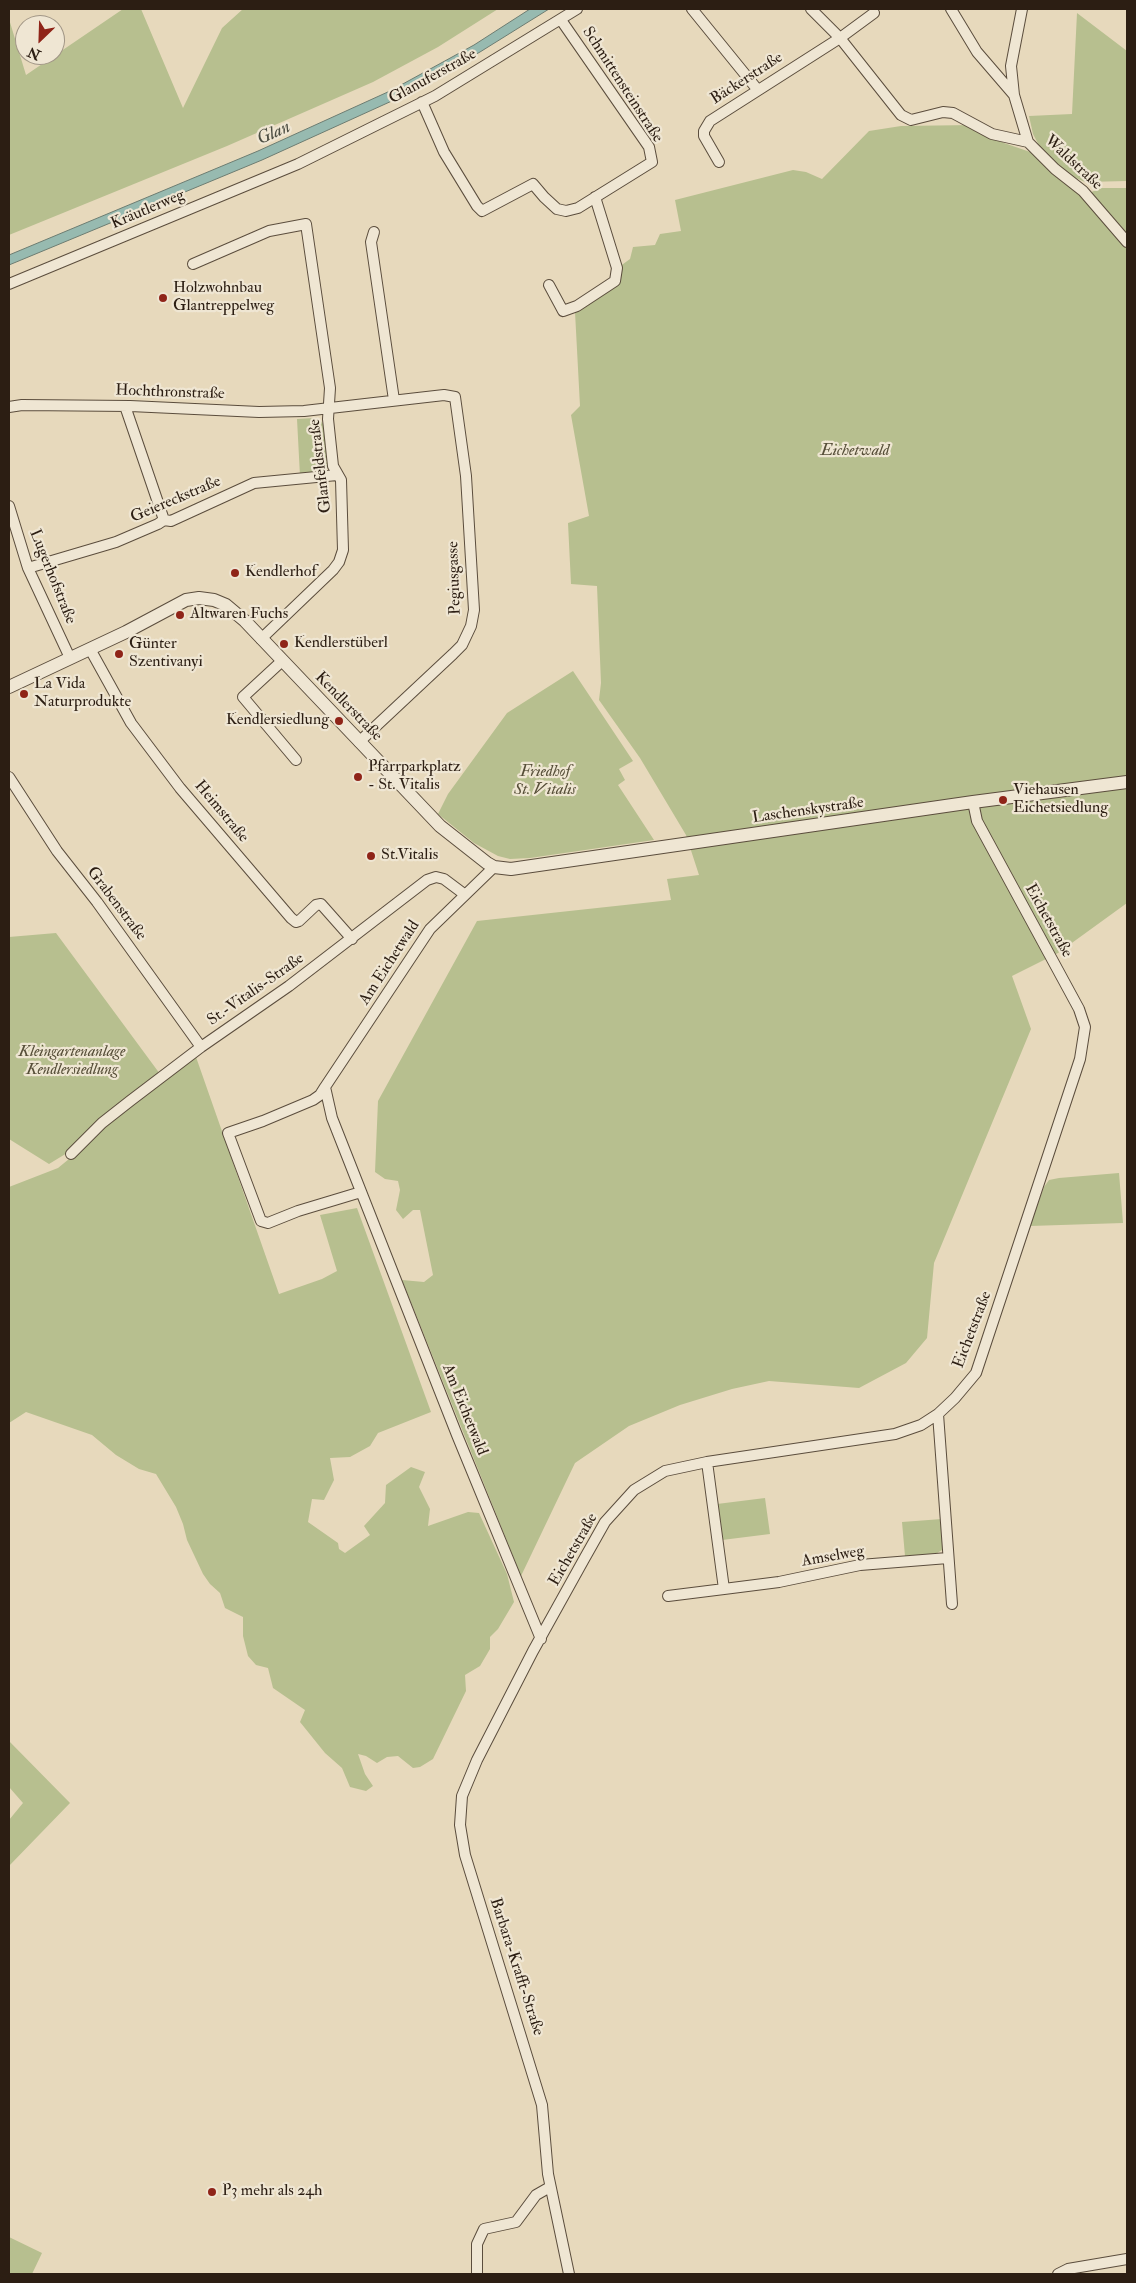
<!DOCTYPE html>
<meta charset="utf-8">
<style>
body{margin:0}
#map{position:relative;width:1136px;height:2283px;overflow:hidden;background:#e7d9bc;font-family:"IM FELL Double Pica",serif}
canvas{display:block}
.frame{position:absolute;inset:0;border:10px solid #2c1e13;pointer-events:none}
.north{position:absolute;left:15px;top:15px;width:50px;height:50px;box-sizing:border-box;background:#efe6d3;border:1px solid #a19686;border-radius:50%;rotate:204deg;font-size:14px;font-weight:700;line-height:20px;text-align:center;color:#2c1e13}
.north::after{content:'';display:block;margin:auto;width:18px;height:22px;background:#8f2418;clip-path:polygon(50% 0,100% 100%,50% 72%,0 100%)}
</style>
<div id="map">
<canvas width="1136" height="2283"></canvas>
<div class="frame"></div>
<div class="north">N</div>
</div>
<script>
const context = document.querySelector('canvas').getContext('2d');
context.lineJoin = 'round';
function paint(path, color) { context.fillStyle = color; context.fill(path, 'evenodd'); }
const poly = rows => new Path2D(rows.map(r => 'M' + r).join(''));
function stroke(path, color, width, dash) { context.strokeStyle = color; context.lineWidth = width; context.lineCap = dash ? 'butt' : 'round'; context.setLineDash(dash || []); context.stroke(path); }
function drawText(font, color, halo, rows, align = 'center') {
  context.font = font + ' "IM FELL Double Pica",serif'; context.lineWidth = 4.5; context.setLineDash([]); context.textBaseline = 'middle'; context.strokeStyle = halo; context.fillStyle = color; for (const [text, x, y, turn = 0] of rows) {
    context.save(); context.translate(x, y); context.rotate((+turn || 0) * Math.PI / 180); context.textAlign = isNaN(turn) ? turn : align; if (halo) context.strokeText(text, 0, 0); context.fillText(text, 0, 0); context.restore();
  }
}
paint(poly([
 [123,9,141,9,183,108,222,28,243,9,498,9,438,47,373,82,227,146,9,235,9,19,26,75],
 [1077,13,1127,51,1127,181,1085,182,1071,176,1044,155,1033,134,1029,116,1072,114],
 [973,125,1004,143,1036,154,1082,196,1101,188,1127,188,1127,903,1058,953,1012,976,1031,1029,934,1263,927,1338,906,1363,859,1388,769,1381,732,1389,680,1405,629,1426,575,1463,521,1576,402,1280,424,1282,433,1275,420,1210,413,1210,403,1219,396,1210,400,1190,398,1181,385,1179,375,1172,378,1101,477,921,671,900,667,879,699,875,686,835,640,758,599,700,601,683,597,586,571,584,568,523,589,516,571,415,580,406,575,312,620,282,619,267,630,259,633,247,655,245,660,234,681,231,675,200,793,170,806,172,822,179,869,131,901,126],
 [314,418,319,419,325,426,327,471,300,476,297,419],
 [573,671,633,761,619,769,625,780,618,785,654,840,530,858,510,859,498,856,474,843,438,814,448,794,507,713],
 [56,933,160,1074,72,1150,49,1164,9,1139,9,937],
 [196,1057,279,1294,322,1279,337,1271,320,1215,357,1208,431,1412,378,1433,370,1446,350,1457,330,1458,334,1480,324,1500,312,1499,308,1522,338,1543,339,1549,345,1553,370,1535,364,1526,385,1503,386,1485,411,1467,425,1472,419,1487,430,1509,428,1526,468,1512,479,1513,507,1574,514,1602,498,1629,490,1637,490,1649,480,1666,465,1675,466,1691,433,1759,420,1767,413,1768,398,1756,387,1757,377,1763,366,1756,358,1754,365,1774,373,1786,366,1791,350,1787,342,1768,325,1753,300,1722,305,1710,273,1688,268,1668,256,1665,248,1656,243,1636,243,1617,225,1608,220,1593,210,1584,203,1574,187,1540,183,1524,176,1507,156,1474,139,1469,116,1455,92,1435,26,1412,9,1423,9,1187,58,1168,80,1150,101,1126],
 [1119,1173,1123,1223,1030,1226,1044,1187,1049,1180,1059,1178],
 [765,1498,770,1534,722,1540,717,1504],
 [942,1519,944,1544,942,1550,934,1555,905,1556,902,1522],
 [9,1741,70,1803,9,1866,9,1820,23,1803,9,1787],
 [9,2237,42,2253,32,2274,9,2274]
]), '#b7bf8f');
const water = poly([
 [530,9,549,9,480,52,394,100,262,160,9,265,9,255,258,151,390,91,474,45,530,9]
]);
paint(water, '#97bab0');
stroke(water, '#6c7c71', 1);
const minor = poly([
 [692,9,757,89],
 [811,9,840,38,901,115,911,120,943,112,953,113,992,134,1028,142],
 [951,9,977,52,1014,95],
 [1022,9,1011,66,1014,95,1028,142,1055,169,1083,191,1127,242],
 [422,102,444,152,477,206,482,211,533,184,544,197,557,209,566,211,578,208,652,162,649,147,561,20],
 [719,162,704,136,704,131,710,121,840,38,874,13],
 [374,232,371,242,394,400],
 [193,264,269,231,306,224,330,388,328,419,333,466,341,480,343,550,339,562,333,570,261,639],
 [9,284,298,164,435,96,577,9],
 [549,285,563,311,577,306,615,281,617,268,595,197],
 [125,406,164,520],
 [9,407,22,405,130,406,259,412,304,411,444,395,455,397,466,476,474,610,471,626,462,645,453,654,359,742],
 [9,506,28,568,70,658],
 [28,568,116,542,158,524,164,520,171,521,254,483,337,475],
 [90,649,131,723,180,788,291,918,296,922,299,921,316,905,321,904,352,939],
 [282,661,243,697,296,760],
 [9,777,57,851,97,902,201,1047],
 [494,867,430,929,325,1087,332,1118,457,1435,541,1639],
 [325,1087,320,1095,313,1100,263,1121,228,1133,261,1221,268,1223,298,1211,361,1192],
 [71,1154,102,1123,130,1101,201,1047,289,986,427,880,436,877,444,879,464,894],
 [938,1414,952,1604],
 [707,1462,724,1589,779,1582,860,1565,948,1558],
 [668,1596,724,1589],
 [477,2274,477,2244,484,2229,516,2222,536,2195,550,2187],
 [569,2274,548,2174,542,2105,465,1855,460,1825,462,1796,477,1760,533,1651,583,1561,605,1522,634,1490,665,1471,707,1462,895,1434,921,1425,938,1414,955,1398,976,1373,1080,1059,1085,1027,1079,1009,977,821,973,802],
 [1058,2274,1068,2269,1127,2259]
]);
const tertiary = poly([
 [9,687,126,632,186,600,199,598,214,600,226,605,245,621,440,826,487,863,494,867,511,869,973,802,1127,782]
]);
stroke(minor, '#5b4d3d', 12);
stroke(tertiary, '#5b4d3d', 14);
stroke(minor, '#efe6d3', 10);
stroke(tertiary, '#efe6d3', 12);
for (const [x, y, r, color] of [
 [163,298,5,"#8f2418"],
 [235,573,5,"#8f2418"],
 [180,615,5,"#8f2418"],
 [284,644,5,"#8f2418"],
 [119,654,5,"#8f2418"],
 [24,694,5,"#8f2418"],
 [339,721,5,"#8f2418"],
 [358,777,5,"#8f2418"],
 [1003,800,5,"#8f2418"],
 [371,856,5,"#8f2418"],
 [212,2192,5,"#8f2418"]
]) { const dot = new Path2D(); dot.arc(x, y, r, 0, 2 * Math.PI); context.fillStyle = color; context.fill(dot); stroke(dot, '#efe6d3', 2); }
drawText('16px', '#2c1e13', '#efe6d3', [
 ["Glanuferstraße",433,77,-29],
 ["Bäckerstraße",747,79,-33],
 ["Schmittensteinstraße",622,85,57],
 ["Waldstraße",1073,163,43],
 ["Kräutlerweg",148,210,-23],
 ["Hochthronstraße",170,393,2],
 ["Glanfeldstraße",321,466,-97],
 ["Geiereckstraße",176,500,-23],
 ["Lugerhofstraße",52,577,68],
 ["Pegiusgasse",455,578,-92],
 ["Kendlerstraße",348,707,46],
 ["Laschenskystraße",808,811,-8],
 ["Heimstraße",221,812,50],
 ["Grabenstraße",116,904,53],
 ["Eichetstraße",1048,921,61],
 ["Am Eichetwald",390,963,-57],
 ["St.-Vitalis-Straße",256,990,-35],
 ["Eichetstraße",973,1330,-69],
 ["Am Eichetwald",464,1410,68],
 ["Eichetstraße",574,1550,-60],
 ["Amselweg",833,1557,-10],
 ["Barbara-Krafft-Straße",516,1967,72]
]);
drawText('16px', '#2c1e13', '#efe6d3', [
 ["Holzwohnbau",173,289],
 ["Glantreppelweg",173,307],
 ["Kendlerhof",245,573],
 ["Altwaren Fuchs",190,615],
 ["Kendlerstüberl",294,644],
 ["Günter",129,645],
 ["Szentivanyi",129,663],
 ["La Vida",34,685],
 ["Naturprodukte",34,703],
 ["Kendlersiedlung",329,721,"right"],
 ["Pfarrparkplatz",368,768],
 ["- St. Vitalis",368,786],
 ["Viehausen",1013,791],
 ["Eichetsiedlung",1013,809],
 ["St.Vitalis",381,856],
 ["P3 mehr als 24h",222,2192]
], 'left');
drawText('italic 16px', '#564e38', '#efe6d3', [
 ["Eichetwald",855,452],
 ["Friedhof",545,773],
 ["St. Vitalis",545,791],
 ["Kleingartenanlage",72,1053],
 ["Kendlersiedlung",72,1071]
]);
drawText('italic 18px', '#4c4d42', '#efe6d3', [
 ["Glan",274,134,-24]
]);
</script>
